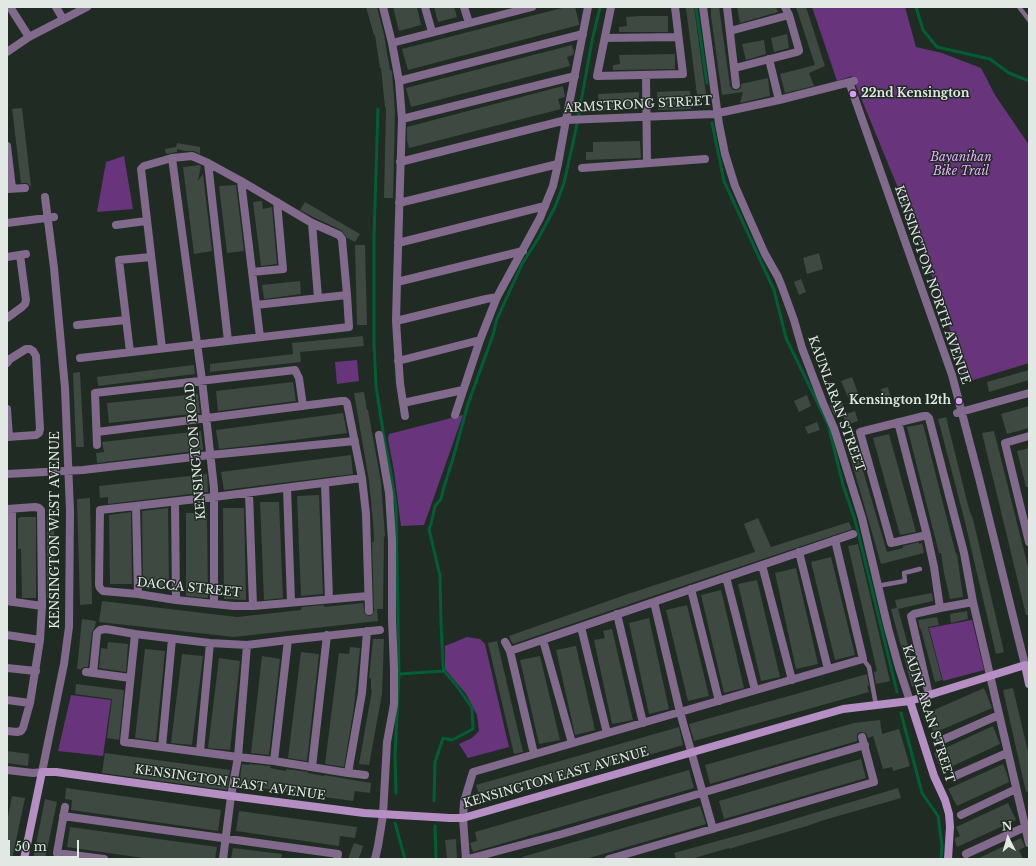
<!DOCTYPE html>
<style>
body{margin:0}
#map{position:relative;width:1036px;height:866px;overflow:hidden;background:#202b24;font-family:"Libre Baskerville",serif}
canvas{display:block}
.frame{position:absolute;inset:0;border:8px solid #e2e9e4;pointer-events:none}
.north{position:absolute;left:988px;top:818px;width:40px;height:40px;-webkit-text-stroke:3px #202b24;paint-order:stroke;rotate:355deg;font-size:11px;font-weight:700;line-height:16px;text-align:center;color:#e2e9e4}
.north::after{content:'';display:block;margin:auto;width:14px;height:18px;background:#e2e9e4;clip-path:polygon(50% 0,100% 100%,50% 72%,0 100%)}
.scale{position:absolute;left:8px;top:840px;width:71px;height:18px;box-sizing:border-box;border:2px solid #e2e9e4;border-top:0;padding-left:5px;font-size:12px;line-height:14px;white-space:nowrap;color:#e2e9e4;-webkit-text-stroke:3px #202b24;paint-order:stroke}
</style>
<div id="map">
<canvas width="1036" height="866"></canvas>
<div class="frame"></div>
<div class="north">N</div>
<div class="scale">50 m</div>
</div>
<script>
const context = document.querySelector('canvas').getContext('2d');
context.lineJoin = 'round';
function paint(path, color) { context.fillStyle = color; context.fill(path, 'evenodd'); }
const poly = rows => new Path2D(rows.map(r => 'M' + r).join(''));
function stroke(path, color, width, dash) { context.strokeStyle = color; context.lineWidth = width; context.lineCap = dash ? 'butt' : 'round'; context.setLineDash(dash || []); context.stroke(path); }
function drawText(font, color, halo, rows, align = 'center') {
  context.font = font + ' "Libre Baskerville",serif'; context.lineWidth = 3; context.setLineDash([]); context.textBaseline = 'middle'; context.strokeStyle = halo; context.fillStyle = color; for (const [text, x, y, turn = 0] of rows) {
    context.save(); context.translate(x, y); context.rotate((+turn || 0) * Math.PI / 180); context.textAlign = isNaN(turn) ? turn : align; if (halo) context.strokeText(text, 0, 0); context.fillText(text, 0, 0); context.restore();
  }
}
paint(poly([
 [812,7,905,7,916,47,942,53,981,68,995,95,1029,145,1029,363,967,382,941,301,914,227,852,76,837,81],
 [124,156,133,209,97,212,106,162],
 [357,360,359,381,337,384,335,362],
 [463,415,424,525,401,526,394,471,388,439,389,434],
 [972,620,984,670,943,681,929,628],
 [467,637,480,639,485,644,509,747,468,758,459,744,472,738,479,731,477,715,466,694,445,669,445,646],
 [71,695,111,700,103,756,58,751]
]), '#68347b');
stroke(poly([
 [696,7,707,83],
 [916,7,923,30,937,47,990,59,1009,73,1029,81],
 [378,109,374,236,374,344,376,386,384,438,390,468,396,508,399,674],
 [712,123,724,181,774,290,786,338,828,424,843,485,855,520,897,692],
 [901,713,922,793,938,816,942,846,941,859],
 [396,793,395,755,399,674,444,671],
 [434,801,435,762,443,738,452,740,473,729,472,708,456,685,444,671,443,665,441,623,440,576,429,529,431,524,435,506,441,499,444,487,454,455,468,404,493,335,497,319,522,264,538,239,555,207,564,183,576,129,592,41,600,7],
 [395,823,405,859],
 [435,826,436,859]
]), '#005e35', 3);
paint(poly([
 [366,7,377,7,384,35,390,70,391,70,392,72,395,111,393,198,384,198,386,107,385,107,381,68,380,68,375,35,374,35],
 [393,7,417,7,421,25,399,31],
 [434,7,454,7,457,17,438,22],
 [566,7,575,7,579,23,579,25,408,70,402,49],
 [692,7,694,7,706,94,697,95,686,8],
 [719,7,730,86,733,90,737,90,741,88,741,84,768,78,770,96,740,103,743,92,722,95,711,16,711,8],
 [737,7,776,7,778,12,740,23],
 [796,7,806,7,825,66,809,73,814,86,785,93,780,74,815,65],
 [639,16,668,16,668,32,619,32,619,27,627,26,626,17],
 [787,34,789,48,774,52,771,38],
 [764,40,766,54,746,60,742,44],
 [572,45,574,52,573,55,567,57,570,66,411,107,406,88],
 [675,54,675,69,613,70,613,65,620,64,619,55],
 [563,86,565,97,558,99,561,109,409,148,407,140,407,127],
 [676,91,690,91,691,109,658,110,657,92],
 [639,92,639,109,599,111,598,94],
 [22,108,31,186,30,186,27,183,21,183,12,109],
 [640,141,641,158,586,160,586,152,593,152,593,142],
 [177,143,200,147,200,154,194,151,185,151,177,149,177,152,166,154,165,149,176,147],
 [199,165,201,166,198,181,203,174,212,251,194,254,183,167],
 [236,185,244,251,227,253,219,186],
 [262,201,263,209,272,207,277,264,261,266,253,202],
 [305,202,360,234,355,242,347,238,341,230,315,218,300,210],
 [355,245,365,245,367,325,357,325],
 [819,253,823,269,807,274,803,258],
 [801,279,806,292,799,295,794,282],
 [300,281,301,294,264,299,262,285],
 [363,336,364,346,300,352,301,362,210,372,210,364,293,354,292,343],
 [194,365,195,374,98,386,97,377],
 [1029,370,1029,380,989,392,987,382],
 [80,372,84,447,76,447,73,373],
 [852,377,858,393,848,397,841,381],
 [293,382,296,401,218,411,216,391],
 [888,387,892,404,884,406,881,389],
 [364,392,367,410,368,410,381,482,385,536,384,537,383,609,377,609,378,621,234,637,99,622,102,601,237,617,301,610,302,607,324,605,324,607,363,603,365,614,369,616,372,615,374,611,372,542,374,542,373,521,369,481,354,393],
 [198,394,200,413,109,423,107,403],
 [807,395,811,406,799,412,794,401],
 [842,401,845,411,834,415,830,405],
 [1029,406,1029,428,1007,434,1001,414],
 [855,411,858,421,846,425,843,415],
 [343,413,347,433,256,445,219,449,216,430],
 [946,417,969,509,973,519,1004,652,996,654,964,518,938,419],
 [817,422,820,430,808,434,805,427],
 [923,424,951,535,956,554,957,554,963,597,950,599,944,573,941,553,939,553,907,427],
 [201,431,203,450,97,463,96,453,104,452,102,442],
 [994,431,1029,571,1029,615,1026,615,982,433],
 [889,434,916,532,900,535,873,438],
 [854,440,887,552,903,548,903,546,919,542,919,544,922,543,924,553,881,564,846,442],
 [1029,448,1029,487,1026,487,1017,451],
 [351,455,353,474,224,490,221,472],
 [207,474,208,492,108,504,108,497,100,498,99,486],
 [319,495,323,594,301,596,297,496],
 [90,498,92,604,80,605,77,499],
 [260,502,279,502,283,598,264,600],
 [168,508,169,588,146,589,146,584,143,584,142,511],
 [223,508,244,508,246,600,224,599],
 [131,512,132,584,110,584,109,515],
 [186,513,207,513,208,598,186,596],
 [47,516,54,516,55,598,47,598],
 [20,517,36,517,36,598,22,598,21,549,18,549,18,518,20,518],
 [758,518,771,547,849,522,852,529,653,596,513,644,511,641,509,636,625,595,755,552,744,524],
 [858,544,890,681,876,684,874,672,877,671,848,546],
 [831,557,855,655,835,660,811,562],
 [796,568,818,664,796,669,775,573],
 [757,580,780,677,761,681,738,584],
 [721,590,744,688,724,693,701,595],
 [932,593,933,601,898,609,919,685,912,687,891,609,897,608,895,600],
 [687,605,709,696,688,701,666,610],
 [967,611,968,619,951,623,950,614],
 [937,617,939,625,928,627,942,680,935,682,921,629,920,629,918,620],
 [649,618,669,709,649,714,629,623],
 [82,619,96,621,95,627,92,632,88,667,84,667,81,669,77,669],
 [612,629,633,720,612,724,594,640,605,638,603,631],
 [373,639,384,639,382,694,369,765,359,764,372,690,371,690,371,678,369,678],
 [497,641,523,752,514,754,488,643],
 [108,642,128,644,126,672,99,668,101,648,107,649],
 [576,646,595,730,575,735,556,650],
 [350,647,360,648,354,707,344,767,325,764,339,653,349,654],
 [145,649,165,651,156,741,135,738],
 [301,652,319,654,307,761,288,758],
 [182,654,203,656,192,745,171,743],
 [262,656,280,659,269,755,251,753],
 [540,656,560,740,539,744,520,660],
 [219,658,240,661,230,750,208,748],
 [867,674,869,686,867,686,869,692,694,741,689,724],
 [76,684,124,690,119,740,107,738,112,699,75,694],
 [984,688,992,708,934,733,925,714],
 [1013,688,1029,756,1029,791,1026,792,1003,690],
 [880,720,882,734,899,729,910,766,893,771,892,767,883,769,873,736,868,738,866,733,861,732,858,733,857,735,857,741,710,784,705,765,854,723],
 [993,726,1000,744,942,771,934,753],
 [679,727,683,745,475,805,472,796,479,794,476,785],
 [7,751,29,754,28,766,7,763],
 [105,753,230,770,227,790,102,773],
 [861,759,866,778,724,819,719,801],
 [242,764,249,765,249,764,271,766,270,768,286,771,286,769,308,772,308,773,324,776,324,775,371,783,370,793,355,791,353,801,239,785],
 [1003,764,1007,774,1009,782,957,806,948,789],
 [689,770,694,788,473,852,470,843,477,841,475,832],
 [66,788,221,810,218,831,71,810,72,800,65,799],
 [898,788,901,798,824,820,807,826,742,845,729,849,729,848,691,859,676,859,674,853,761,829],
 [12,796,25,798,12,859,7,859,7,822],
 [45,799,57,802,45,859,33,859],
 [1008,803,1016,820,957,847,955,841,955,838,960,836,956,827],
 [700,806,706,824,586,859,523,859,522,857],
 [239,811,357,827,355,838,340,836,339,846,236,831],
 [70,827,217,847,215,859,150,859,67,847],
 [1021,838,1025,847,1019,850,1023,859,977,859],
 [456,839,457,859,447,859,445,840],
 [354,843,363,846,361,853,358,859,348,859],
 [233,848,282,854,281,859,231,859]
]), '#3d4941');
stroke(poly([
 [1019,7,1029,20],
 [877,586,905,581,904,573,920,569],
 [863,659,869,667,876,705]
]), '#826a8c', 4.5);
stroke(poly([
 [10,7,29,37],
 [56,7,63,19],
 [383,7,392,43,399,81,402,119,397,282,396,321,400,383,405,416],
 [425,7,432,32],
 [464,7,469,23],
 [611,7,597,76,683,74,675,7],
 [703,7,719,124,725,154,735,186,745,209,765,254,778,277,782,287,794,320,802,348,823,403,834,428,862,518,888,628,899,668,910,701],
 [727,7,736,85],
 [730,31,789,15],
 [605,38,678,37],
 [392,43,532,7],
 [7,52,29,37,87,7],
 [769,59,779,100],
 [735,68,797,52,799,51,799,50,789,15,785,7],
 [646,75,647,163],
 [399,81,583,34],
 [849,82,952,375,979,478,1025,665,1029,665],
 [402,119,575,76],
 [7,146,12,188],
 [172,158,202,380,214,488,214,604],
 [400,162,566,120,714,114,779,100,854,81],
 [208,163,228,341],
 [582,168,705,159],
 [241,181,260,337],
 [8,189,25,188],
 [399,203,558,164],
 [7,223,54,217],
 [312,223,318,298],
 [116,225,146,221],
 [398,243,545,206],
 [7,257,26,254],
 [252,272,283,269,277,202],
 [397,282,523,251],
 [256,305,347,295],
 [7,318,22,307,25,304,26,300,20,255],
 [396,321,486,299,497,297],
 [77,325,126,320],
 [130,352,119,260,151,257],
 [80,358,349,327,347,295,342,239,339,235,312,223,241,181,208,163,192,156,172,158,144,166,141,169,162,348],
 [398,361,480,340],
 [7,363,10,359,26,349,30,349,33,351,36,356,40,429,39,433,36,435,7,437],
 [403,403,463,390],
 [7,409,9,437],
 [957,413,1029,393],
 [455,415,480,340,497,297,540,218,553,186,558,164,566,120,588,7],
 [898,422,927,535,934,567,940,608],
 [97,432,341,401,345,401,347,403,362,478,366,514,369,611],
 [1029,436,1005,443,1029,542],
 [97,445,95,393,295,370,299,378,303,406],
 [7,474,83,470,210,455,355,441],
 [362,478,214,497,100,510,99,585,100,588,103,591,138,594,176,600,234,606,253,606,368,596],
 [325,483,329,599],
 [287,488,291,602],
 [249,493,253,606],
 [175,502,176,600],
 [136,506,138,594],
 [7,509,35,507,39,508,41,510,42,606,40,640,30,703,23,728,21,731,17,732,7,731],
 [12,509,12,602],
 [927,535,891,543,860,432,924,416,927,416,929,418,964,553,973,602,1029,843],
 [799,552,828,669],
 [762,565,792,680],
 [726,577,755,690],
 [691,589,719,701],
 [7,601,42,606],
 [654,602,680,712,713,829],
 [617,614,643,723],
 [581,627,607,733],
 [135,634,124,742,238,757,274,761,348,773,365,775],
 [7,635,40,640],
 [543,640,572,743],
 [505,642,510,651,534,754],
 [510,651,853,534],
 [7,668,36,671],
 [86,672,130,678],
 [93,673,97,633,100,630,106,629,135,634,210,643,247,645,288,640,380,630],
 [929,695,911,616,914,614,940,608,973,602],
 [7,700,30,703],
 [940,741,999,715],
 [162,747,172,639],
 [200,751,210,643],
 [274,761,288,640],
 [312,767,327,635],
 [7,770,33,773,42,772,64,664,69,627,70,511,65,388,54,268,45,197],
 [348,773,362,693,367,631],
 [955,776,1007,753],
 [65,807,57,853,104,859],
 [961,815,1016,789],
 [63,816,338,854,337,859],
 [966,854,1025,827],
 [223,859,231,796,238,757,247,645],
 [375,859,378,846,383,815,387,742,394,704,394,669,392,619,392,541,389,493,379,435],
 [466,859,463,818,464,802,473,772,863,659,835,540],
 [468,859,562,834,865,745],
 [609,859,874,782,862,737]
]), '#826a8c', 8);
stroke(poly([
 [910,701,934,776,945,800,949,814,950,827,948,859],
 [24,859,42,772,56,772,231,796,364,813,450,818,463,818,843,709,910,701,1025,665,1029,684]
]), '#b58ec4', 8);
for (const [x, y, r, color] of [
 [853,94,4,"#db99f5"],
 [959,401,4,"#db99f5"]
]) { const dot = new Path2D(); dot.arc(x, y, r, 0, 2 * Math.PI); context.fillStyle = color; context.fill(dot); stroke(dot, '#202b24', 1.5); }
drawText('bold 12px', '#e2e9e4', '#202b24', [
 ["22nd Kensington",861,94],
 ["Kensington 12th",951,401,"right"]
], 'left');
drawText('12px', '#e2e9e4', '#202b24', [
 ["ARMSTRONG STREET",638,105,-3],
 ["KENSINGTON NORTH AVENUE",932,285,71],
 ["KAUNLARAN STREET",836,404,70],
 ["KENSINGTON ROAD",196,451,-95],
 ["KENSINGTON WEST AVENUE",56,530,-90],
 ["DACCA STREET",189,588,6],
 ["KAUNLARAN STREET",928,714,72],
 ["KENSINGTON EAST AVENUE",556,778,-16],
 ["KENSINGTON EAST AVENUE",230,783,8]
]);
drawText('italic 12px', '#e8adff', '#202b24', [
 ["Bayanihan",961,158],
 ["Bike Trail",961,172]
]);
</script>
